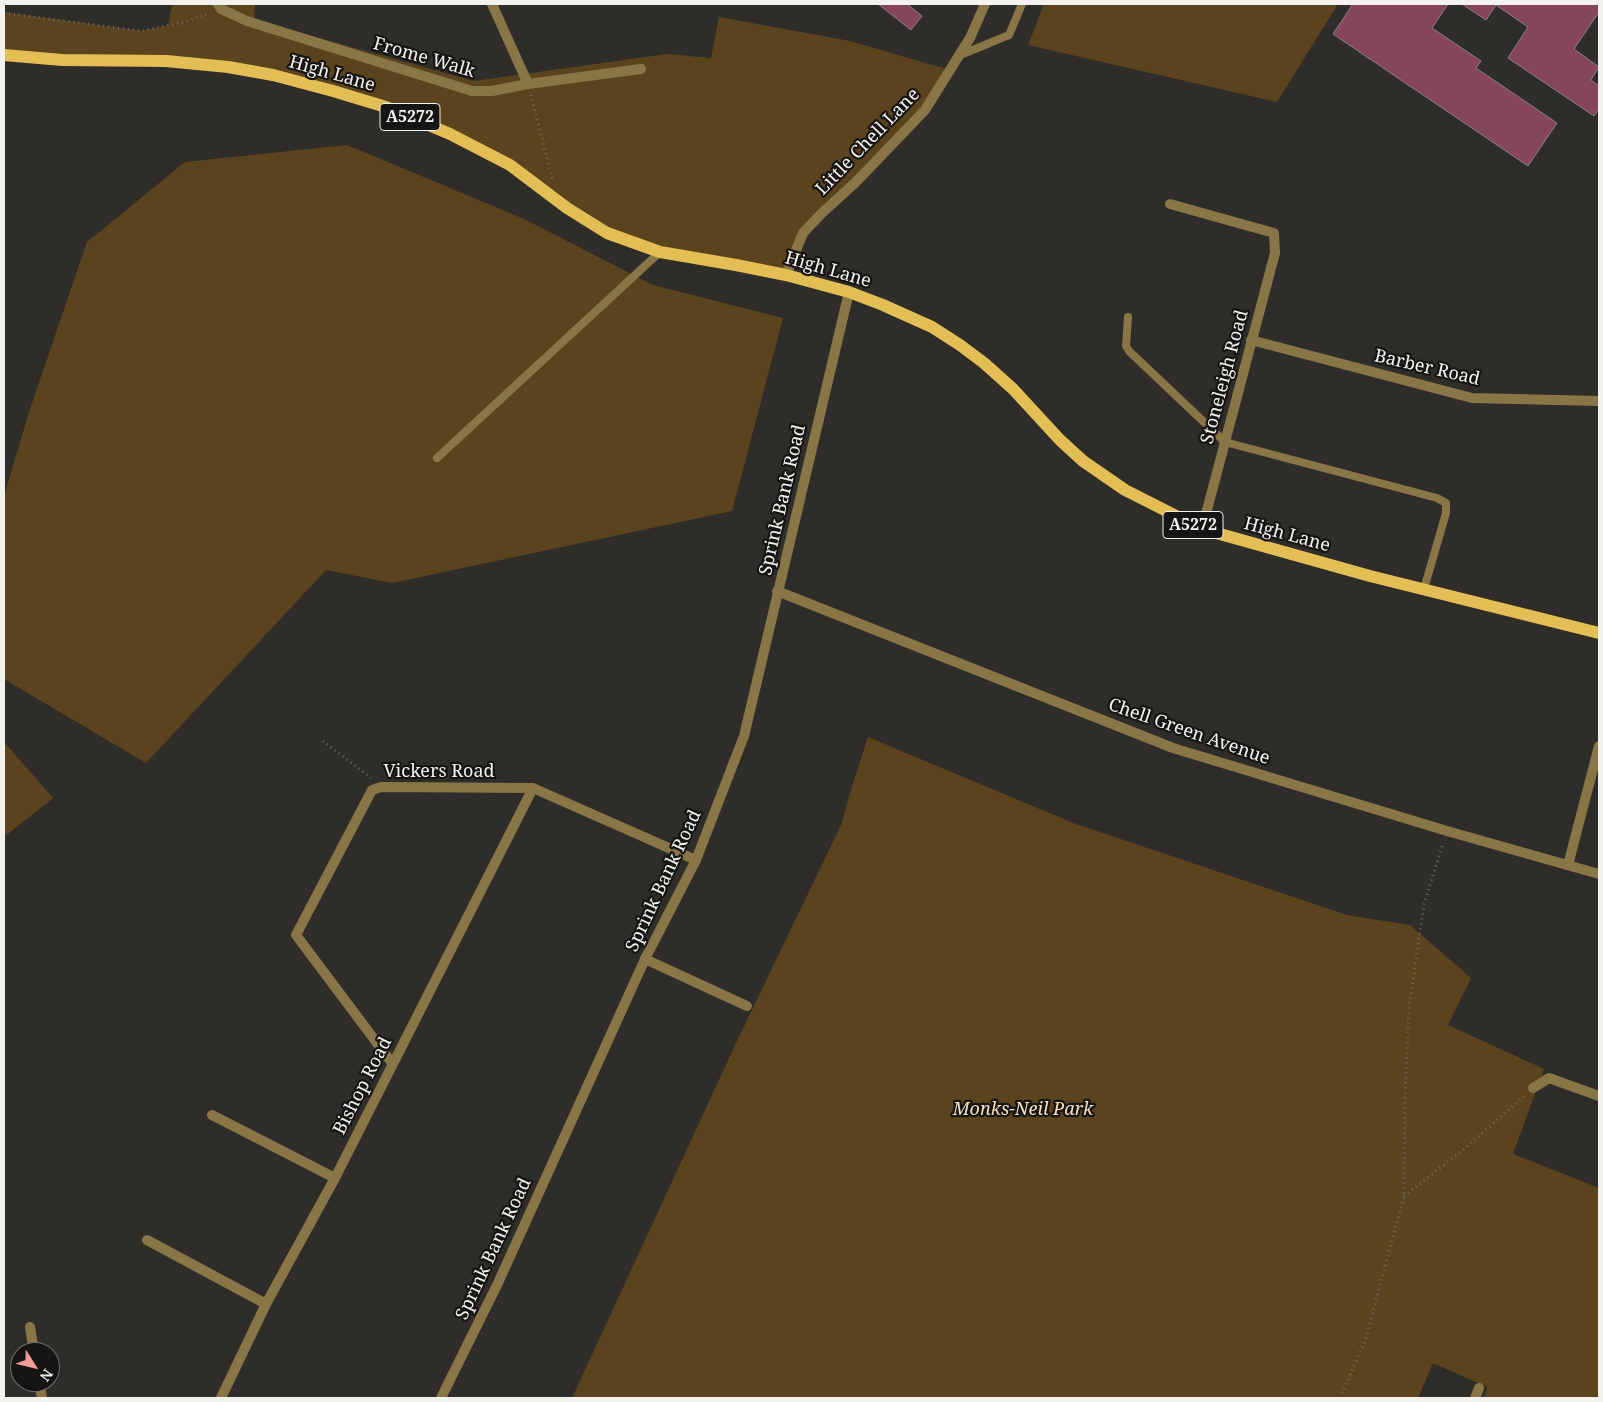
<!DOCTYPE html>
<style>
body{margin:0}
#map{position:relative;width:1603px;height:1402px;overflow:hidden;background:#2f2d29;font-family:"Noto Serif",serif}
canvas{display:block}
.frame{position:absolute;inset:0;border:5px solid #f4f2ef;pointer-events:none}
.north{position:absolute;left:10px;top:1342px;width:50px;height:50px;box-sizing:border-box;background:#171514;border:1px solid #6f6d6c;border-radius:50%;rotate:126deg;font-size:14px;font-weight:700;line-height:20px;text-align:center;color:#f4f2ef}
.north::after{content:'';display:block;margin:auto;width:18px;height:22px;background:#f59c96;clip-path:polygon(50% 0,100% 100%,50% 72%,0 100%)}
</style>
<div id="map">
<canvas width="1603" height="1402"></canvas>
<div class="frame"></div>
<div class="north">N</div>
</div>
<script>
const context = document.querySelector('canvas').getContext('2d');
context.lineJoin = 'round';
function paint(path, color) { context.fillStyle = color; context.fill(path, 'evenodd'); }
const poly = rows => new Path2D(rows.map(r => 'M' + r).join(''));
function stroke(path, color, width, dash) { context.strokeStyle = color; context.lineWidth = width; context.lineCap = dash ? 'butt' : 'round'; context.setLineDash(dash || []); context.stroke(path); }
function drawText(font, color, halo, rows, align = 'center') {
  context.font = font + ' "Noto Serif",serif'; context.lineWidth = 4.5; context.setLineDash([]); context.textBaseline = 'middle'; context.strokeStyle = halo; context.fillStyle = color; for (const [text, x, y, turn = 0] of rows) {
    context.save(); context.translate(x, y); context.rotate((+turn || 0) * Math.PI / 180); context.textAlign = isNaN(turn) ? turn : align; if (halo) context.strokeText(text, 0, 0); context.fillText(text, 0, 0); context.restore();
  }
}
paint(poly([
 [172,4,255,4,254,20,474,81,667,54,711,58,719,17,850,41,950,70,925,110,803,233,786,275,736,265,607,233,510,165,433,127,273,75,4,54,4,12,141,31,168,26],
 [1044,4,1338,4,1277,102,1028,45],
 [347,145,524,219,653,285,783,318,732,511,392,583,326,570,146,763,4,679,4,496,29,412,87,242,185,162],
 [868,737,1073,823,1347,915,1410,925,1471,978,1448,1025,1544,1069,1513,1154,1599,1188,1599,1398,1484,1398,1487,1387,1433,1363,1418,1398,572,1398,736,1043,842,823,849,796],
 [4,742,53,798,4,837]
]), '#5b441d');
const building = poly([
 [878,4,907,4,922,16,911,30,878,4],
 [1353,4,1448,4,1432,28,1481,61,1476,68,1557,123,1528,166,1333,34,1353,4],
 [1462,4,1599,4,1599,12,1574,49,1599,67,1591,80,1599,86,1599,109,1594,116,1508,58,1528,27,1496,5,1486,20,1462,4]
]);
paint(building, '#86455c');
stroke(building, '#888284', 1);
stroke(poly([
 [4,13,141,31,186,22,210,13],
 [531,95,553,181],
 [323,741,371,778],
 [1404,1196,1463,1150,1524,1096],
 [1340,1398,1365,1341,1404,1196,1405,1099,1409,1008,1424,904,1443,843]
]), '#6b6966', 3, [1, 4]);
stroke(poly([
 [958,56,1009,35,1022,4],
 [1128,317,1126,346,1129,351,1225,442,1437,498,1446,503,1446,513,1424,589],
 [437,458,660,252]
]), '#887647', 8);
stroke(poly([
 [218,4,221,9,247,21,472,91,492,91,528,84,641,69],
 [492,4,528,84],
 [1170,204,1274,233,1275,253,1202,529],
 [1251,340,1472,398,1599,401],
 [777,591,1173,748,1447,831,1599,874],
 [1568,865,1599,746],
 [645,959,747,1006],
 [392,1063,296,935,372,790,381,787,533,788,696,860],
 [1533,1088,1549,1078,1599,1096],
 [212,1115,335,1178],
 [147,1240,266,1304],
 [30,1327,34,1352],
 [39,1382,42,1398],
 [221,1398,266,1304,335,1178,533,788],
 [1475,1398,1479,1388]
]), '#887647', 10);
stroke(poly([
 [786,275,803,233,822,213,856,182,925,110,970,38,985,4],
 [441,1398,498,1283,645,959,696,860,744,736,849,292]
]), '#887647', 10);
stroke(poly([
 [4,55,62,60,166,61,228,67,273,75,333,91,386,107,450,134,510,165,567,208,607,233,660,252,736,265,786,275,849,292,883,305,932,327,960,345,984,363,1013,389,1060,440,1083,461,1125,490,1202,529,1370,576,1599,633]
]), '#e3be55', 12);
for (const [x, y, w] of [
 [410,117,60],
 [1193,525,60]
]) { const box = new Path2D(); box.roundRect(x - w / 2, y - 13.5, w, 27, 4); context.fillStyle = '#171514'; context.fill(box); stroke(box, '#f4f2ef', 1); }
drawText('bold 16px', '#f4f2ef', null, [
 ["A5272",410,117],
 ["A5272",1193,525]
]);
drawText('18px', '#f4f2ef', '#171514', [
 ["Frome Walk",424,58,16],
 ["High Lane",332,74,16],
 ["Little Chell Lane",868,142,-46],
 ["High Lane",828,270,16],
 ["Barber Road",1427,368,13],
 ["Stoneleigh Road",1225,377,-75],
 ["Sprink Bank Road",783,500,-77],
 ["High Lane",1287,535,15],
 ["Chell Green Avenue",1189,732,19],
 ["Vickers Road",439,772],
 ["Sprink Bank Road",664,881,-65],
 ["Bishop Road",363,1086,-63],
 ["Sprink Bank Road",494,1249,-65]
]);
drawText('italic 18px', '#f6e0bf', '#171514', [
 ["Monks-Neil Park",1023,1110]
]);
</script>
